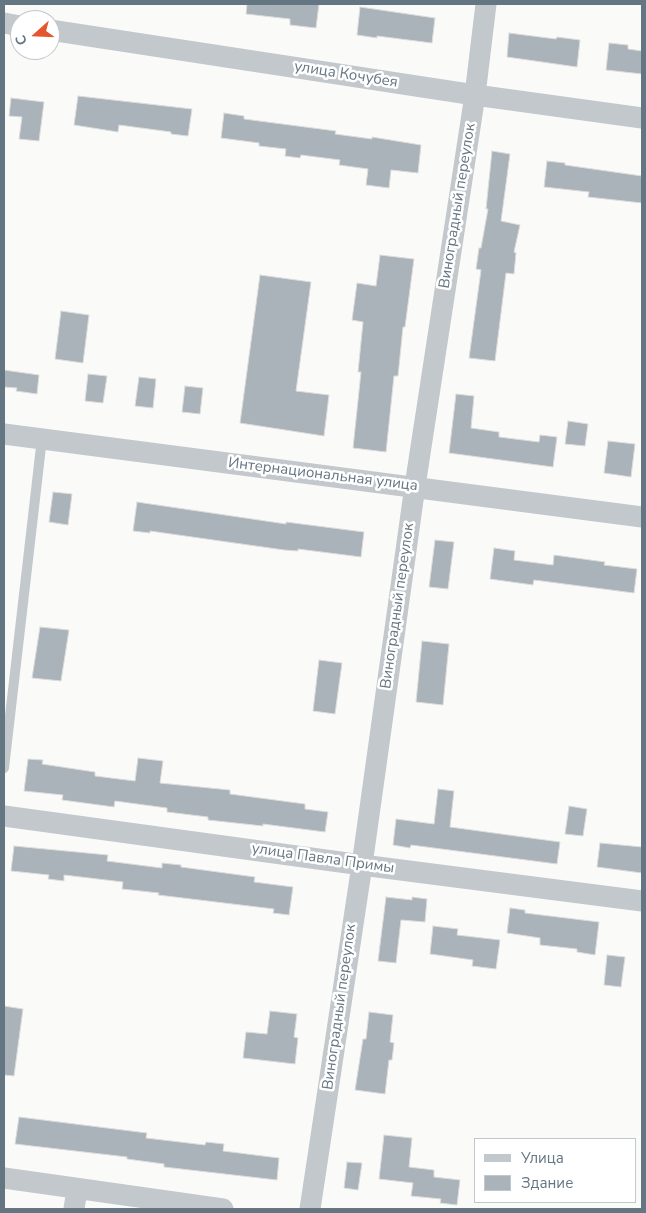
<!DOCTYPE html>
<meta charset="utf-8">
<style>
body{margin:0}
#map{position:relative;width:646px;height:1213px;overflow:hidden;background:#fafaf8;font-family:"Nunito Sans",sans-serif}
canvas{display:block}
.frame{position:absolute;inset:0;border:5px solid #657683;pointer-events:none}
.legend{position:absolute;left:474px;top:1138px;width:162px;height:65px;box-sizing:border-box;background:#fff;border:1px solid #c1c8cd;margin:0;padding:6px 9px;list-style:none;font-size:15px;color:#657683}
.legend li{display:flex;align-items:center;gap:10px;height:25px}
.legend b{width:25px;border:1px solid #c1c8cd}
.north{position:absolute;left:10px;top:10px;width:50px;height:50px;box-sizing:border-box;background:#fff;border:1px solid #c1c8cd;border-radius:50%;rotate:250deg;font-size:14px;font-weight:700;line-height:20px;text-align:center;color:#657683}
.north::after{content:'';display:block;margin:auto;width:18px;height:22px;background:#e4572e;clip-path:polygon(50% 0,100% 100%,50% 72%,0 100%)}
</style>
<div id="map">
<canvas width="646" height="1213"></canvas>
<div class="frame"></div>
<ul class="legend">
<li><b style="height:6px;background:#c3c8cc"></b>Улица</li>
<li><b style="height:14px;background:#aab3b9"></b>Здание</li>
</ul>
<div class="north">С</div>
</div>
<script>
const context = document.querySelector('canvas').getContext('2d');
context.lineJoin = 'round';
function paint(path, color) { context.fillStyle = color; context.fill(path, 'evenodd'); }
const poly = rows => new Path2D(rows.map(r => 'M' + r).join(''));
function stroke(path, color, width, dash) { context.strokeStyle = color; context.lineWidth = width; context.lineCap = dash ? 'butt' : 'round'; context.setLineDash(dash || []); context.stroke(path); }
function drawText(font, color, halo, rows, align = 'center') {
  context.font = font + ' "Nunito Sans",sans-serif'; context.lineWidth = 5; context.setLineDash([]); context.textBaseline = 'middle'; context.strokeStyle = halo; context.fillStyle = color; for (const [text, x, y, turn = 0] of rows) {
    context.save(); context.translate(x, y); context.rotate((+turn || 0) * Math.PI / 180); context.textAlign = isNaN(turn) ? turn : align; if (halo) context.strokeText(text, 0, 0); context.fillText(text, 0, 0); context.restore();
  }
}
const building = poly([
 [247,4,319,4,316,28,290,25,290,19,246,14,247,4],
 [360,7,435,18,432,43,377,36,377,38,357,35,360,7],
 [509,33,556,39,557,37,580,40,577,67,507,57,509,33],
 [609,43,628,45,628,49,642,51,642,74,606,70,609,43],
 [78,96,192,109,188,136,171,134,171,132,119,125,118,132,74,125,78,96],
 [11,98,44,102,39,141,19,139,22,117,9,116,11,98],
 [224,113,244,116,244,119,336,131,335,134,372,139,372,137,421,145,418,173,391,170,389,188,366,185,368,169,339,165,340,160,301,155,300,158,285,156,286,149,259,146,259,143,221,138,224,113],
 [492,151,510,154,501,221,520,225,514,252,516,253,514,274,506,273,495,361,469,358,481,270,476,269,479,248,481,248,488,209,486,209,492,151],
 [547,161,565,163,565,165,642,176,642,203,588,197,589,192,544,187,547,161],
 [380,255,414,259,405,327,403,327,398,376,394,376,386,452,353,448,361,372,358,372,363,322,352,320,357,283,376,286,380,255],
 [260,275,311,282,296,391,329,395,324,436,240,423,260,275],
 [61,311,89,315,83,363,55,359,61,311],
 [4,370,39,375,37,394,16,391,17,388,4,387,4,370],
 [88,374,107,376,103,403,85,401,88,374],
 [139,377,156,379,153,408,135,406,139,377],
 [185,386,203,388,200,414,182,412,185,386],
 [456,394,474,396,471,428,499,432,499,437,539,442,540,435,557,437,553,467,449,453,456,394],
 [568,421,588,424,585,446,565,444,568,421],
 [608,441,635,444,631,477,604,473,608,441],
 [53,492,72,494,68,525,49,522,53,492],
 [137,502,286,524,286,522,364,532,361,557,298,549,298,551,284,550,150,531,150,533,133,531,137,502],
 [435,540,454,542,448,589,429,587,435,540],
 [494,548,515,551,514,560,553,565,554,555,605,562,604,565,637,569,634,593,534,580,533,585,490,579,494,548],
 [40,627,69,630,61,681,32,678,40,627],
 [422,641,449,644,443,705,416,702,422,641],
 [319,660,342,663,335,714,313,711,319,660],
 [138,758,163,761,160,783,230,790,230,794,305,804,305,809,328,812,325,832,263,824,263,826,208,820,208,817,167,812,167,808,115,801,114,807,62,800,63,795,24,791,28,759,43,760,42,764,95,772,95,776,135,781,138,758],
 [438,789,454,791,450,827,560,842,557,864,411,845,410,848,393,845,396,819,434,824,438,789],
 [569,806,587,809,583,836,565,834,569,806],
 [600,843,642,847,642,873,597,867,600,843],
 [14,846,108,855,107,861,162,868,162,863,181,865,181,867,255,877,254,882,293,887,289,915,273,913,274,909,158,895,159,893,122,889,123,882,64,875,64,881,48,879,49,875,11,871,14,846],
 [386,897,412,900,412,897,427,899,425,922,401,920,396,963,378,961,386,897],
 [510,908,525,910,525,913,599,922,595,955,577,952,577,949,540,945,540,938,507,933,510,908],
 [433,926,458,929,457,935,500,940,496,969,472,966,473,960,430,954,433,926],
 [607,955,625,957,621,987,604,985,607,955],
 [4,1006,23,1009,14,1076,4,1075,4,1006],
 [270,1011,297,1014,294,1037,298,1038,295,1064,243,1058,246,1032,267,1034,270,1011],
 [369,1012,393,1015,390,1042,394,1043,392,1060,389,1060,385,1094,355,1090,363,1039,366,1039,369,1012],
 [19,1117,147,1133,146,1138,205,1145,206,1142,224,1144,223,1151,279,1158,277,1180,164,1167,164,1164,127,1159,127,1157,15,1144,19,1117],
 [384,1135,412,1138,409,1167,434,1170,434,1177,460,1180,457,1205,440,1203,441,1199,411,1196,413,1183,379,1179,384,1135],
 [347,1162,362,1163,358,1190,344,1188,347,1162]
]);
paint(building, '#aab3b9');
stroke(building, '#dcdcda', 1);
stroke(poly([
 [4,768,42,438]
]), '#c3c8cc', 10);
stroke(poly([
 [4,23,20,26],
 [50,30,475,95,642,118],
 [4,434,642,517],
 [4,816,362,865,642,901],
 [4,1178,223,1209],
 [74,1209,77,1189],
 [310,1209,362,865,415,486,475,95,486,4]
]), '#c3c8cc', 21);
drawText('15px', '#657683', '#fff', [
 ["улица Кочубея",346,75,9],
 ["Виноградный переулок",458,206,-81],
 ["Интернациональная улица",323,475,7],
 ["Виноградный переулок",398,606,-82],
 ["улица Павла Примы",323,859,8],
 ["Виноградный переулок",340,1007,-82]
]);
</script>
